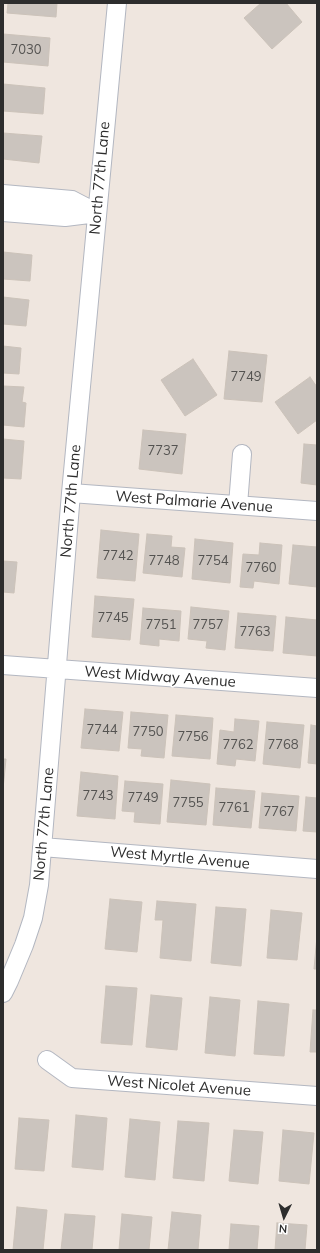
<!DOCTYPE html>
<style>
body{margin:0}
#map{position:relative;width:320px;height:1253px;overflow:hidden;background:#efe6df;font-family:Mulish,sans-serif}
canvas{display:block}
.frame{position:absolute;inset:0;border:4px solid #2d2d2d;pointer-events:none}
.north{position:absolute;left:264px;top:1197px;width:40px;height:40px;-webkit-text-stroke:3px #fff;paint-order:stroke;rotate:185deg;font-size:11px;font-weight:700;line-height:16px;text-align:center;color:#2d2d2d}
.north::after{content:'';display:block;margin:auto;width:14px;height:18px;background:#2d2d2d;clip-path:polygon(50% 0,100% 100%,50% 72%,0 100%)}
</style>
<div id="map">
<canvas width="320" height="1253"></canvas>
<div class="frame"></div>
<div class="north">N</div>
</div>
<script>
const context = document.querySelector('canvas').getContext('2d');
context.lineJoin = 'round';
function paint(path, color) { context.fillStyle = color; context.fill(path, 'evenodd'); }
const poly = rows => new Path2D(rows.map(r => 'M' + r).join(''));
function stroke(path, color, width, dash) { context.strokeStyle = color; context.lineWidth = width; context.lineCap = dash ? 'butt' : 'round'; context.setLineDash(dash || []); context.stroke(path); }
function drawText(font, color, halo, rows, align = 'center') {
  context.font = font + ' Mulish,sans-serif'; context.lineWidth = 3.5; context.setLineDash([]); context.textBaseline = 'middle'; context.strokeStyle = halo; context.fillStyle = color; for (const [text, x, y, turn = 0] of rows) {
    context.save(); context.translate(x, y); context.rotate((+turn || 0) * Math.PI / 180); context.textAlign = isNaN(turn) ? turn : align; if (halo) context.strokeText(text, 0, 0); context.fillText(text, 0, 0); context.restore();
  }
}
const building = poly([
 [8,3,57,3,56,17,7,13,8,3],
 [261,3,286,3,302,22,272,49,244,18,261,3],
 [3,34,50,38,48,66,3,62,3,34],
 [3,84,45,88,43,114,3,111,3,84],
 [3,133,42,136,39,163,3,159,3,133],
 [3,252,32,255,30,281,3,279,3,252],
 [3,297,29,300,26,326,3,324,3,297],
 [3,346,21,348,19,374,3,373,3,346],
 [229,351,267,355,262,402,224,399,229,351],
 [193,359,217,395,185,416,161,380,193,359],
 [310,377,317,387,317,420,298,434,275,402,310,377],
 [3,386,24,387,22,402,26,403,24,427,3,425,3,386],
 [143,430,186,434,182,474,139,469,143,430],
 [3,439,24,441,21,479,3,478,3,439],
 [304,444,317,445,317,485,301,483,304,444],
 [101,530,139,534,135,581,97,578,101,530],
 [147,534,172,536,171,547,185,548,182,577,143,573,147,534],
 [195,539,233,543,230,583,192,579,195,539],
 [260,543,282,545,279,584,254,581,253,588,240,587,243,554,259,555,260,543],
 [293,545,317,547,317,587,289,584,293,545],
 [3,561,17,562,14,593,3,592,3,561],
 [95,596,134,599,130,640,92,637,95,596],
 [191,607,229,611,225,650,206,648,207,641,188,639,191,607],
 [143,608,181,611,179,641,159,639,159,646,140,644,143,608],
 [238,613,276,616,273,651,235,648,238,613],
 [286,617,317,620,317,656,283,653,286,617],
 [85,709,123,712,119,751,81,748,85,709],
 [131,712,168,715,164,758,141,756,142,749,128,748,131,712],
 [176,715,213,718,210,759,172,756,176,715],
 [235,719,259,721,255,761,236,759,235,766,217,764,220,730,234,732,235,719],
 [267,722,304,725,300,768,263,764,267,722],
 [311,725,317,726,317,764,308,763,311,725],
 [3,759,6,759,3,789,3,759],
 [81,772,118,776,115,819,77,816,81,772],
 [171,780,210,784,206,825,167,822,171,780],
 [125,781,163,784,160,824,134,822,135,812,122,811,125,781],
 [216,788,255,791,251,828,213,825,216,788],
 [262,793,299,796,296,831,259,828,262,793],
 [306,797,317,798,317,832,303,831,306,797],
 [110,899,142,902,137,952,105,949,110,899],
 [157,901,196,904,191,961,160,958,163,920,155,920,157,901],
 [216,907,246,909,241,966,211,963,216,907],
 [271,910,302,913,297,960,267,958,271,910],
 [317,936,317,969,314,969,317,936],
 [106,986,137,988,132,1045,101,1043,106,986],
 [151,995,182,998,177,1050,146,1047,151,995],
 [210,997,240,1000,235,1056,205,1053,210,997],
 [258,1001,289,1004,284,1056,254,1054,258,1001],
 [313,1010,317,1010,317,1052,310,1052,313,1010],
 [76,1115,107,1118,103,1170,72,1167,76,1115],
 [19,1118,49,1120,44,1171,15,1169,19,1118],
 [130,1119,160,1122,155,1180,125,1177,130,1119],
 [178,1121,209,1123,204,1181,173,1178,178,1121],
 [234,1130,263,1132,258,1184,229,1181,234,1130],
 [283,1130,314,1133,309,1184,279,1181,283,1130],
 [17,1207,47,1210,43,1250,13,1250,17,1207],
 [172,1212,201,1215,198,1250,168,1250,172,1212],
 [65,1214,95,1216,92,1250,61,1250,65,1214],
 [122,1214,152,1217,149,1250,119,1250,122,1214],
 [277,1223,307,1225,305,1250,275,1250,277,1223],
 [231,1224,259,1226,257,1250,229,1250,231,1224]
]);
paint(building, '#cbc4be');
stroke(building, '#cbc2b9', 1);
const street = poly([
 [3,194,72,200,97,213],
 [3,212,65,217,97,213],
 [71,493,317,511],
 [238,505,242,454],
 [3,665,317,688],
 [42,847,317,869],
 [3,993,9,981,24,945,33,918,39,885,71,493,117,3],
 [47,1060,72,1078,317,1096]
]);
stroke(street, '#b3b7c1', 20);
stroke(street, '#fff', 18);
drawText('13px', '#545351', null, [
 ["7030",26,50],
 ["7749",246,377],
 ["7737",163,451],
 ["7742",118,556],
 ["7748",164,561],
 ["7754",213,561],
 ["7760",261,568],
 ["7745",113,618],
 ["7751",161,625],
 ["7757",208,625],
 ["7763",255,632],
 ["7744",102,730],
 ["7750",148,732],
 ["7756",193,737],
 ["7762",238,745],
 ["7768",283,745],
 ["7743",98,796],
 ["7749",143,798],
 ["7755",188,803],
 ["7761",234,808],
 ["7767",279,812]
]);
drawText('15px', '#2d2d2d', '#fff', [
 ["North 77th Lane",100,178,-85],
 ["North 77th Lane",71,501,-85],
 ["West Palmarie Avenue",194,502,4],
 ["West Midway Avenue",160,677,4],
 ["North 77th Lane",44,824,-85],
 ["West Myrtle Avenue",180,858,5],
 ["West Nicolet Avenue",179,1086,4]
]);
</script>
